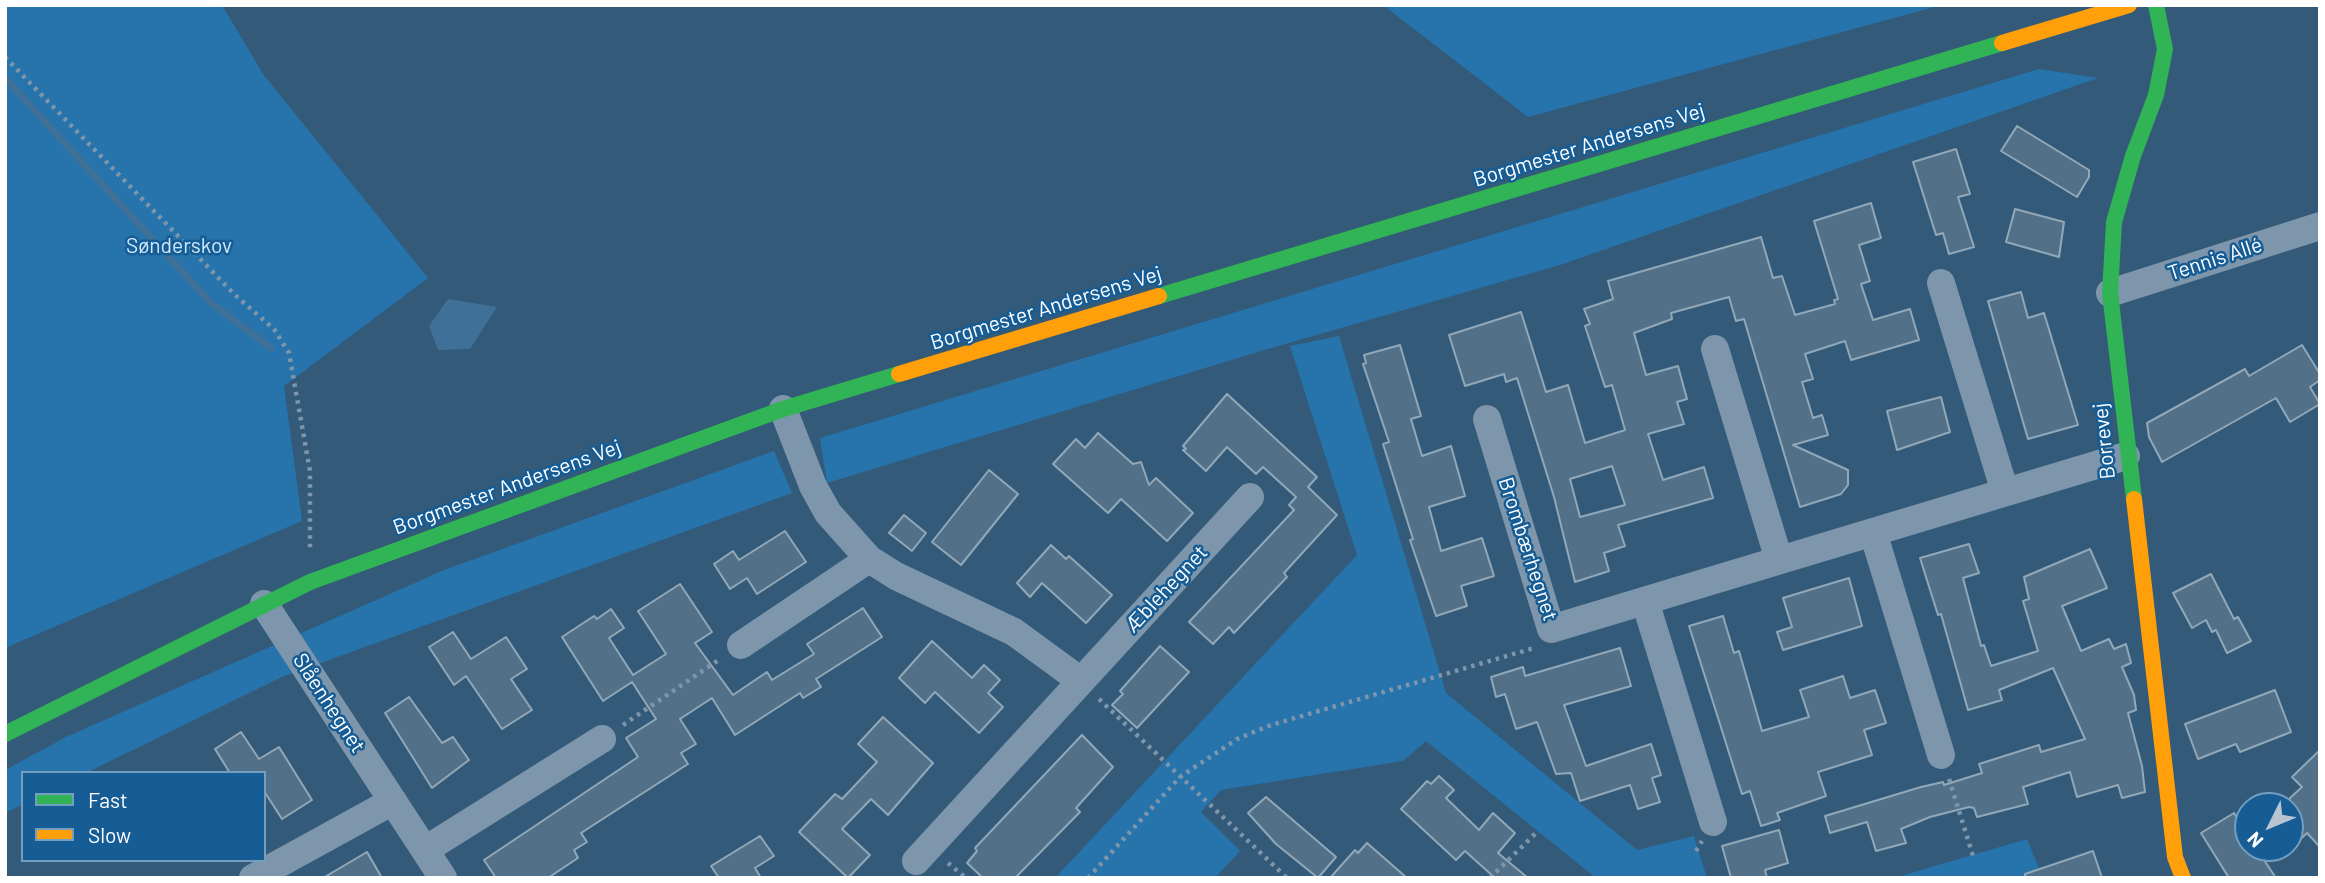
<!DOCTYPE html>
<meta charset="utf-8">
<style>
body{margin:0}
#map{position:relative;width:2325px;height:883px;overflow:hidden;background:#335a79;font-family:Barlow,sans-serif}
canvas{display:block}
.frame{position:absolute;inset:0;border:7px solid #fff;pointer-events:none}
.legend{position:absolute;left:21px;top:771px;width:245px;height:91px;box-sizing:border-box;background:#165d96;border:2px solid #739ec0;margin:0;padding:9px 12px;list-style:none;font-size:21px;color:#fff}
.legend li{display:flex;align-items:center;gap:14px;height:35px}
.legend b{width:35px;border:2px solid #739ec0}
.north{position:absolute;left:2234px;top:792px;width:70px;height:70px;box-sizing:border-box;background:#165d96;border:2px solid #739ec0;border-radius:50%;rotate:227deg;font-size:19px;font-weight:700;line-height:28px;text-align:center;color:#fff}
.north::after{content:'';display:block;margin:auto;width:24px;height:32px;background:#b8c5d0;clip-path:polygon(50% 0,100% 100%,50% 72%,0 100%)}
</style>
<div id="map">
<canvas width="2325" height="883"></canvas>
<div class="frame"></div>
<ul class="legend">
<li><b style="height:9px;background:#30b455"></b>Fast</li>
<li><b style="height:9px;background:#ff9f0a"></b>Slow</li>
</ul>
<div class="north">N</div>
</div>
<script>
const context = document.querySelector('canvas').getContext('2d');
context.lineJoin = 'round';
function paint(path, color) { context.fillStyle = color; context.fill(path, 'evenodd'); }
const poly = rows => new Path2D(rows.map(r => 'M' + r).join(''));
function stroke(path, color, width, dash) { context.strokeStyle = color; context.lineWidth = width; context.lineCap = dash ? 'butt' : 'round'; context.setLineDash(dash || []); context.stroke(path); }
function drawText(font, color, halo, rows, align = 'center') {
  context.font = font + ' Barlow,sans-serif'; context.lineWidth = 5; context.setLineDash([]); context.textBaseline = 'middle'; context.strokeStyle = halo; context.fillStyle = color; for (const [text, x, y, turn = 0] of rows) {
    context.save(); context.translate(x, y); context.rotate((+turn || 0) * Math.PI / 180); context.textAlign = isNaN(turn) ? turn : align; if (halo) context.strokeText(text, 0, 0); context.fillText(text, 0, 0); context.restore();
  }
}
paint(poly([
 [5,5,222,5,263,74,428,278,284,386,302,521,5,648],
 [1383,5,1942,5,1528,117],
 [2039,69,2098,78,1560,265,1261,351,827,483,820,438],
 [1339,336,1446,693,1637,850,1694,836,1707,878,1596,878,1426,741,1403,761,1221,790,1201,812,1240,851,1215,878,1055,878,1357,555,1290,346],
 [774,451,792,493,282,677,86,773,23,773,23,804,5,813,5,770,66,737,444,570],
 [2027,839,2043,878,1894,878]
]), '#2773ab');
paint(poly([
 [448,299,497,307,470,349,438,350,429,326]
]), '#3f7198');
stroke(poly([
 [5,78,210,302,271,348]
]), '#3f7198', 7);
const building = poly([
 [2017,126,2089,170,2089,177,2077,197,2001,151,2017,126],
 [1956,149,1970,194,1958,197,1974,247,1949,254,1943,233,1936,235,1913,162,1956,149],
 [1871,203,1881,238,1859,245,1870,281,1861,284,1873,320,1910,309,1919,340,1851,360,1845,341,1805,354,1813,379,1802,382,1813,418,1822,415,1828,435,1793,445,1848,470,1848,485,1841,494,1800,507,1744,319,1736,321,1729,297,1671,313,1672,319,1634,333,1646,375,1678,366,1687,399,1677,402,1684,424,1648,434,1663,480,1704,467,1713,498,1618,525,1625,546,1604,553,1609,571,1575,582,1554,497,1517,378,1506,382,1504,374,1465,386,1449,335,1521,312,1546,392,1568,385,1585,443,1625,430,1612,385,1605,387,1585,326,1590,324,1584,309,1613,299,1608,281,1761,237,1773,278,1782,276,1795,315,1835,304,1834,300,1838,299,1814,221,1871,203],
 [1612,466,1625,505,1580,517,1570,479,1612,466],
 [2015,209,2064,222,2059,257,2006,242,2015,209],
 [2021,292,2028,318,2044,313,2078,425,2028,439,1988,301,2021,292],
 [1400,345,1421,416,1411,419,1422,456,1451,446,1465,496,1429,507,1441,551,1482,538,1494,576,1461,586,1467,606,1436,616,1410,540,1413,539,1383,444,1389,442,1363,364,1366,363,1364,355,1400,345],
 [2302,345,2320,374,2320,380,2310,387,2320,404,2290,422,2276,398,2162,462,2149,437,2147,423,2245,369,2249,376,2302,345],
 [1227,394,1317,477,1308,487,1337,515,1284,573,1287,577,1234,633,1229,627,1213,644,1189,622,1294,510,1289,505,1296,497,1263,467,1256,474,1227,447,1206,471,1183,450,1186,449,1183,446,1227,394],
 [1941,397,1950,432,1897,450,1887,411,1941,397],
 [1098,433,1133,464,1141,462,1149,485,1156,478,1193,513,1167,541,1121,499,1108,513,1053,464,1076,439,1085,448,1098,433],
 [989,470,1018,494,961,565,932,542,989,470],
 [904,515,926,533,912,551,889,533,904,515],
 [785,531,806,562,757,594,747,578,730,589,714,564,733,551,739,560,785,531],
 [1969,544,1979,573,1963,578,1981,646,1984,645,1991,666,2038,651,2023,601,2029,599,2024,577,2090,549,2107,588,2062,606,2081,651,2109,639,2114,649,2126,644,2131,663,2122,667,2134,695,2136,710,2128,713,2142,766,2145,792,2122,798,2118,785,2077,797,2070,772,2023,787,2028,804,1977,817,1974,808,1969,807,1930,817,1901,829,1906,843,1876,851,1867,822,1830,833,1825,816,1921,787,1943,782,1944,785,1982,773,1979,764,2039,745,2041,752,2085,739,2053,668,1999,690,2002,700,1968,710,1941,614,1938,615,1920,558,1969,544],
 [1051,545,1066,559,1069,556,1112,595,1086,623,1042,583,1030,597,1017,583,1051,545],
 [2211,574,2234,619,2238,617,2251,641,2227,653,2216,630,2212,632,2206,620,2192,628,2173,593,2211,574],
 [1849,578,1862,626,1783,650,1777,632,1792,627,1783,598,1849,578],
 [680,584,712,632,695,643,733,695,767,672,772,680,814,654,807,644,863,608,882,637,816,679,821,687,803,698,800,693,735,735,712,698,680,719,696,744,681,753,688,764,581,833,587,842,574,850,578,858,548,878,496,878,484,860,638,757,626,738,656,719,632,682,603,701,562,637,594,616,597,619,611,609,624,628,609,638,633,675,666,654,638,611,680,584],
 [1723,616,1734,653,1739,651,1762,731,1809,717,1800,690,1843,676,1850,698,1875,690,1886,723,1864,730,1872,755,1818,772,1826,796,1777,813,1780,820,1761,826,1750,791,1742,794,1689,626,1723,616],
 [453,632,471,659,506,637,527,669,511,679,532,710,502,729,466,676,454,685,429,647,453,632],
 [932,641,972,678,984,665,1000,680,988,693,1003,707,979,733,935,692,925,703,899,678,932,641],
 [1160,646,1189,672,1137,728,1112,705,1123,694,1120,691,1160,646],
 [1620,648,1631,686,1564,705,1586,766,1651,744,1661,775,1652,778,1660,802,1638,809,1630,785,1580,801,1571,773,1556,774,1537,722,1516,729,1505,694,1496,697,1491,677,1523,667,1525,676,1620,648],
 [2275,690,2291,732,2240,752,2236,744,2198,759,2185,724,2275,690],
 [409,697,442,743,453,737,469,760,432,788,385,713,409,697],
 [883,717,933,763,888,815,871,799,842,829,870,855,848,878,799,832,835,794,842,799,877,762,858,744,883,717],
 [241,732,259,759,279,747,312,800,282,819,264,791,264,773,230,773,215,749,241,732],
 [1082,735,1113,767,1076,808,1080,812,1015,878,983,878,967,863,977,851,975,848,1082,735],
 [2320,750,2320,847,2307,833,2290,849,2290,798,2302,787,2292,777,2320,750],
 [1439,776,1454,790,1446,798,1479,830,1493,813,1515,833,1498,853,1528,878,1495,878,1465,851,1456,860,1401,809,1427,781,1431,784,1439,776],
 [1266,797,1336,857,1318,878,1276,844,1248,813,1266,797],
 [2234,813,2248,835,2248,848,2256,848,2276,878,2229,878,2201,833,2234,813],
 [1779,830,1788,863,1765,870,1767,878,1731,878,1722,846,1779,830],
 [760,836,774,856,755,868,761,878,719,878,711,866,760,836],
 [1367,843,1407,878,1330,878,1355,850,1358,853,1367,843],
 [2093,851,2102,878,2025,878,2025,874,2093,851],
 [367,852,382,878,323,878,367,852]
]);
paint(building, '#527189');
stroke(building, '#91a8b9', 2);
stroke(poly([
 [5,57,235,295,274,329,289,353,310,471,310,552],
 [1099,699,1287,878],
 [623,725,720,659],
 [1949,779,1974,859],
 [1696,851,1702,841],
 [948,863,966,878],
 [1088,878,1180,777,1237,739,1271,725,1534,648],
 [1490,878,1538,831]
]), '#7d96ab', 4.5, [3.5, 5]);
stroke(poly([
 [1941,283,2005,492],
 [2110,293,2320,226],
 [1715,349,1779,560],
 [783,409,813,486,828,513,869,559,896,576,1014,632,1081,681],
 [1487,419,1551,629,2126,456],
 [1873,532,1941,755],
 [1645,601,1713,822],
 [264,604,443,878],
 [741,645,869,559],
 [425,850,602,739],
 [916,861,1250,497],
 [253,878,393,801]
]), '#7d96ab', 28);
stroke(poly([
 [1159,296,2002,43],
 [2134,499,2110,293,2114,222,2133,156,2156,95,2165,49,2156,5],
 [5,734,310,582,783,409,899,374]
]), '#30b455', 16);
stroke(poly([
 [2002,43,2129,5],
 [899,374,1159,296],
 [2134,499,2175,857,2183,878]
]), '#ff9f0a', 16);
drawText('21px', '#fff', '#165d96', [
 ["Borgmester Andersens Vej",1589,145,-17],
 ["Tennis Allé",2215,259,-18],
 ["Borgmester Andersens Vej",1046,308,-17],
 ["Borrevej",2104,441,-96],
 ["Borgmester Andersens Vej",507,487,-20],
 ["Brombærhegnet",1528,549,72],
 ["Æblehegnet",1166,589,-47],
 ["Slåenhegnet",329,703,57]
]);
drawText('21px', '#cfe9fc', '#165d96', [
 ["Sønderskov",179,246]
]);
</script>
